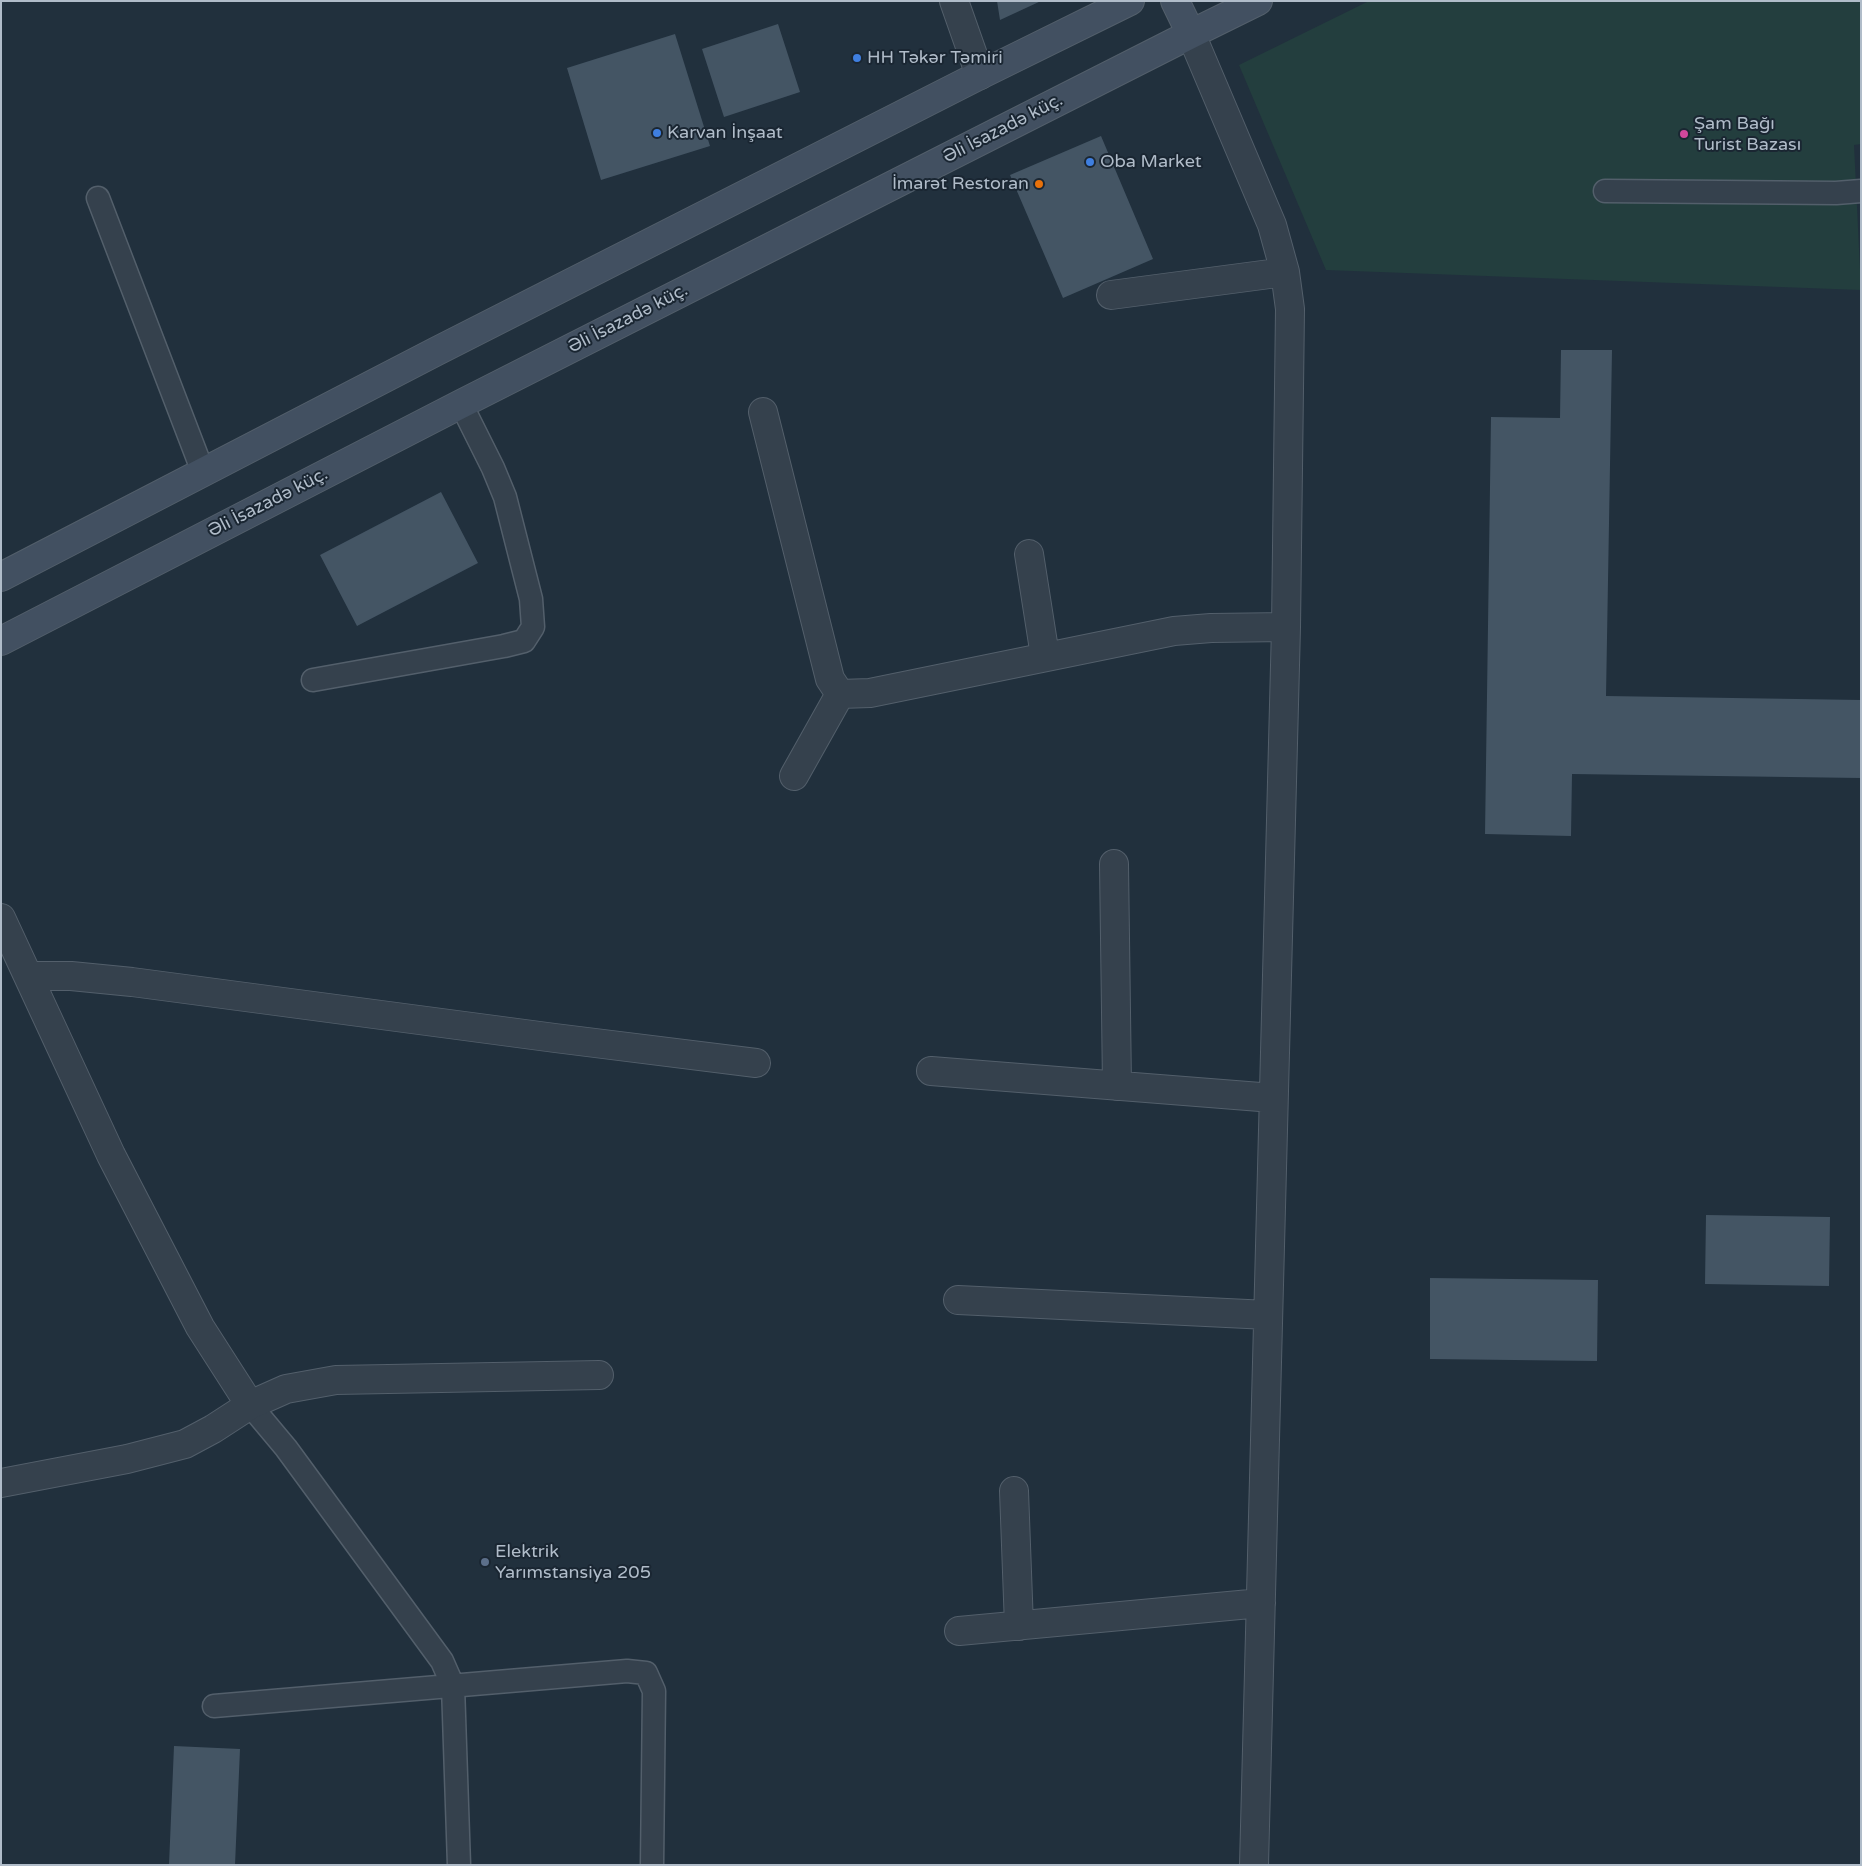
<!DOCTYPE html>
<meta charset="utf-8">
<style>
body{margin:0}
#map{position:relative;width:1862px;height:1866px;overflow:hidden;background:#21303d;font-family:"Varela Round",sans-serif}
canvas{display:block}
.frame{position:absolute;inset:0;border:2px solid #b0bcc9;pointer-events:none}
</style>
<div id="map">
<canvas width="1862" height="1866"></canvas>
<div class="frame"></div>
</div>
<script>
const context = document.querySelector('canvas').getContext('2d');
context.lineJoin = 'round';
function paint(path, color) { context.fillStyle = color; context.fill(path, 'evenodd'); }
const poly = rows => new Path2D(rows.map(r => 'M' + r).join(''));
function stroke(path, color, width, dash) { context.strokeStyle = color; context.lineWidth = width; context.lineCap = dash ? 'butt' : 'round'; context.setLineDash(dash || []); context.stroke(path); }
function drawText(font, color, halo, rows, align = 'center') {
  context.font = font + ' "Varela Round",sans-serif'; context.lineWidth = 4; context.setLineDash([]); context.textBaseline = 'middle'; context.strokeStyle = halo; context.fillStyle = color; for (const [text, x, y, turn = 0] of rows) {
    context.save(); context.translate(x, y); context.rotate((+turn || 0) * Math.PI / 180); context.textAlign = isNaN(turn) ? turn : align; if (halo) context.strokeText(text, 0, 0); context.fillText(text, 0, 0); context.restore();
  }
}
paint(poly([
 [1369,1,1861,1,1861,144,1854,145,1861,290,1326,270,1239,65]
]), '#233e3e');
paint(poly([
 [997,1,1041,1,1000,20],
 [778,24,800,92,724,117,702,49],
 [675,34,710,146,601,180,567,68],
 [1101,136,1153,259,1063,298,1010,175],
 [1561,350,1612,350,1606,696,1861,700,1861,778,1572,774,1571,836,1485,834,1491,417,1560,418],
 [441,492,478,563,357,626,320,555],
 [1706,1215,1830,1217,1829,1286,1705,1284],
 [1430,1278,1598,1280,1597,1361,1430,1359],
 [174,1746,240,1749,235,1865,169,1865]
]), '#445564');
const lane = poly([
 [1605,191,1836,193,1861,191],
 [98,198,203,472],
 [313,680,504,646,524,641,533,627,531,599,505,497,493,468,461,404],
 [250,1405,286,1448,442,1661,453,1686,459,1865],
 [214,1706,627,1671,646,1673,654,1691,652,1865]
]);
const street = poly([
 [954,1,980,75],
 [1191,34,1272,225,1285,272,1290,309,1286,627,1254,1865],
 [1111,295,1285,272],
 [763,412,830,679,840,694,870,693,1174,631,1211,628,1286,627],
 [1029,554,1045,656],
 [794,776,840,694],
 [1114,864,1117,1086],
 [1,918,111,1155,200,1327,250,1405],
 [28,976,71,976,132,982,555,1038,756,1063],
 [931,1071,1273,1098],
 [958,1300,1268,1315],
 [1,1483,127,1459,185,1444,213,1429,250,1405,286,1389,336,1380,599,1375],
 [1014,1491,1019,1626],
 [959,1631,1261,1603]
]);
const secondary = poly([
 [1175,1,1191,34],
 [1,577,437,351,980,75,1130,1],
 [1,641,461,404,1191,34,1258,1]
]);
stroke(lane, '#535f6b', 25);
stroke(street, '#535f6b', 30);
stroke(secondary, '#535f6b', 30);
stroke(lane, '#35414d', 22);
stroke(street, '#35414d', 28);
stroke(secondary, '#425061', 28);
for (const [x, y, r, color] of [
 [857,58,5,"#3f7fe0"],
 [657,133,5,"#3f7fe0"],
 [1684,134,5,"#d1479c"],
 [1090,162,5,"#3f7fe0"],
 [1039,184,5,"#e8710a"],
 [485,1562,5,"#5c6f8a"]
]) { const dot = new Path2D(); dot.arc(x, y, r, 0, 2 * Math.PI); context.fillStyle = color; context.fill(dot); stroke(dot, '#1a2632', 2); }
drawText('18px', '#b0bcc9', '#1a2632', [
 ["HH Təkər Təmiri",867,58],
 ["Şam Bağı",1694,124],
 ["Turist Bazası",1694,145],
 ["Karvan İnşaat",667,133],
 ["Oba Market",1100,162],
 ["İmarət Restoran",1029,184,"right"],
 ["Elektrik",495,1552],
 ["Yarımstansiya 205",495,1573]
], 'left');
drawText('18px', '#b0bcc9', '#1a2632', [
 ["Əli İsazadə küç.",1003,129,-27],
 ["Əli İsazadə küç.",628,319,-27],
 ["Əli İsazadə küç.",268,503,-27]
]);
</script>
